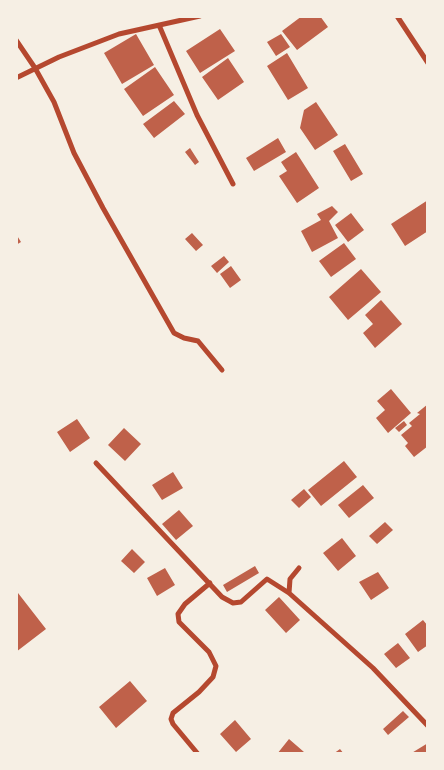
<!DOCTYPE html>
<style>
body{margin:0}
#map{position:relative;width:444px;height:770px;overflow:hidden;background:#f6efe4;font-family:Roboto,sans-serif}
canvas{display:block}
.frame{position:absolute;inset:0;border:18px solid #f6efe4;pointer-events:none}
</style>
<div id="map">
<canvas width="444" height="770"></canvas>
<div class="frame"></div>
</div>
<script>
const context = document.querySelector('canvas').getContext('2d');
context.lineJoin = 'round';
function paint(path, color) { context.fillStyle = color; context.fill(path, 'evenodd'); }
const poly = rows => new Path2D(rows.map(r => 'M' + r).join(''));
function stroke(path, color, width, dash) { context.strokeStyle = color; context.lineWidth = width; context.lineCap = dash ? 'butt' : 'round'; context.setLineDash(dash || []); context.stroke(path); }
paint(poly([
 [302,16,320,16,328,27,297,50,282,31],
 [220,29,235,51,200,73,186,51],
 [136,34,154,65,122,84,104,53],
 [281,34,290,47,276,56,267,42],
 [287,53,308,88,288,100,267,66],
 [228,58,244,82,218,100,202,77],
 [155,67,174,95,143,116,124,89],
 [174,101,185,114,154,138,143,124],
 [316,102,338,135,315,150,300,128,304,110],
 [278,138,286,152,254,171,246,158],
 [345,144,363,174,351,181,333,151],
 [190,148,199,162,195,165,185,152],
 [296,152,319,188,297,203,279,176,287,171,281,162],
 [428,200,428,231,405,246,391,224],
 [332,206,338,212,329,221,338,238,312,252,301,231,321,220,317,214],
 [351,213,364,230,348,242,335,225],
 [192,233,203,245,196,251,185,239],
 [16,234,21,242,16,245],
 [344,243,356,259,331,277,319,261],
 [224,256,229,262,217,273,211,266],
 [231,266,241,280,230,288,220,274],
 [361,269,381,292,348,320,329,297],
 [381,300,402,324,375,348,363,333,373,324,365,315],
 [391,389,411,413,388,433,376,418,385,410,377,401],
 [428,404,428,446,414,457,405,446,408,443,401,435,412,426,409,423,420,414,417,413],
 [77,419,90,438,70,452,57,432],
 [404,421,407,425,399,432,395,428],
 [124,428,141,444,125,461,108,445],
 [344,461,357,477,321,506,308,490],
 [173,472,183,488,162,500,152,485],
 [363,485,374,498,349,518,338,505],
 [304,489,311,497,299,508,291,500],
 [179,510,193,526,176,540,162,524],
 [385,522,393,530,377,544,369,536],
 [342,538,356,556,338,571,323,553],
 [132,549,145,562,134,573,121,561],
 [255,566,259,573,227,592,223,585],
 [165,568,175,585,157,596,147,578],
 [378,572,389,588,371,600,359,582],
 [18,593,46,629,16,652,16,595],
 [279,597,300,620,286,633,265,610],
 [423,620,428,626,428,645,418,652,405,634],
 [398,643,410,658,396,668,384,654],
 [130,681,147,701,116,728,99,707],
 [403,711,409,717,388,735,383,729],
 [235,720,251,739,236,752,220,734],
 [289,739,304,752,303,754,277,754],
 [428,743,428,754,410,754],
 [340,749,344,754,333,754]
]), '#bf614a');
stroke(poly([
 [397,16,428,63],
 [159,25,197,115,233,184],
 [16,40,35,68,54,102,74,153,103,208,174,333,184,338,198,341,222,370],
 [16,78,59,57,119,34,200,16],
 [96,463,222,597,233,603,241,602,267,579,289,593],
 [299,568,290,579,289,593,373,668,428,726],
 [198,754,173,724,171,719,173,713,199,692,213,677,216,666,209,652,179,622,178,614,185,604,210,583]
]), '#b5482f', 5);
</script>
